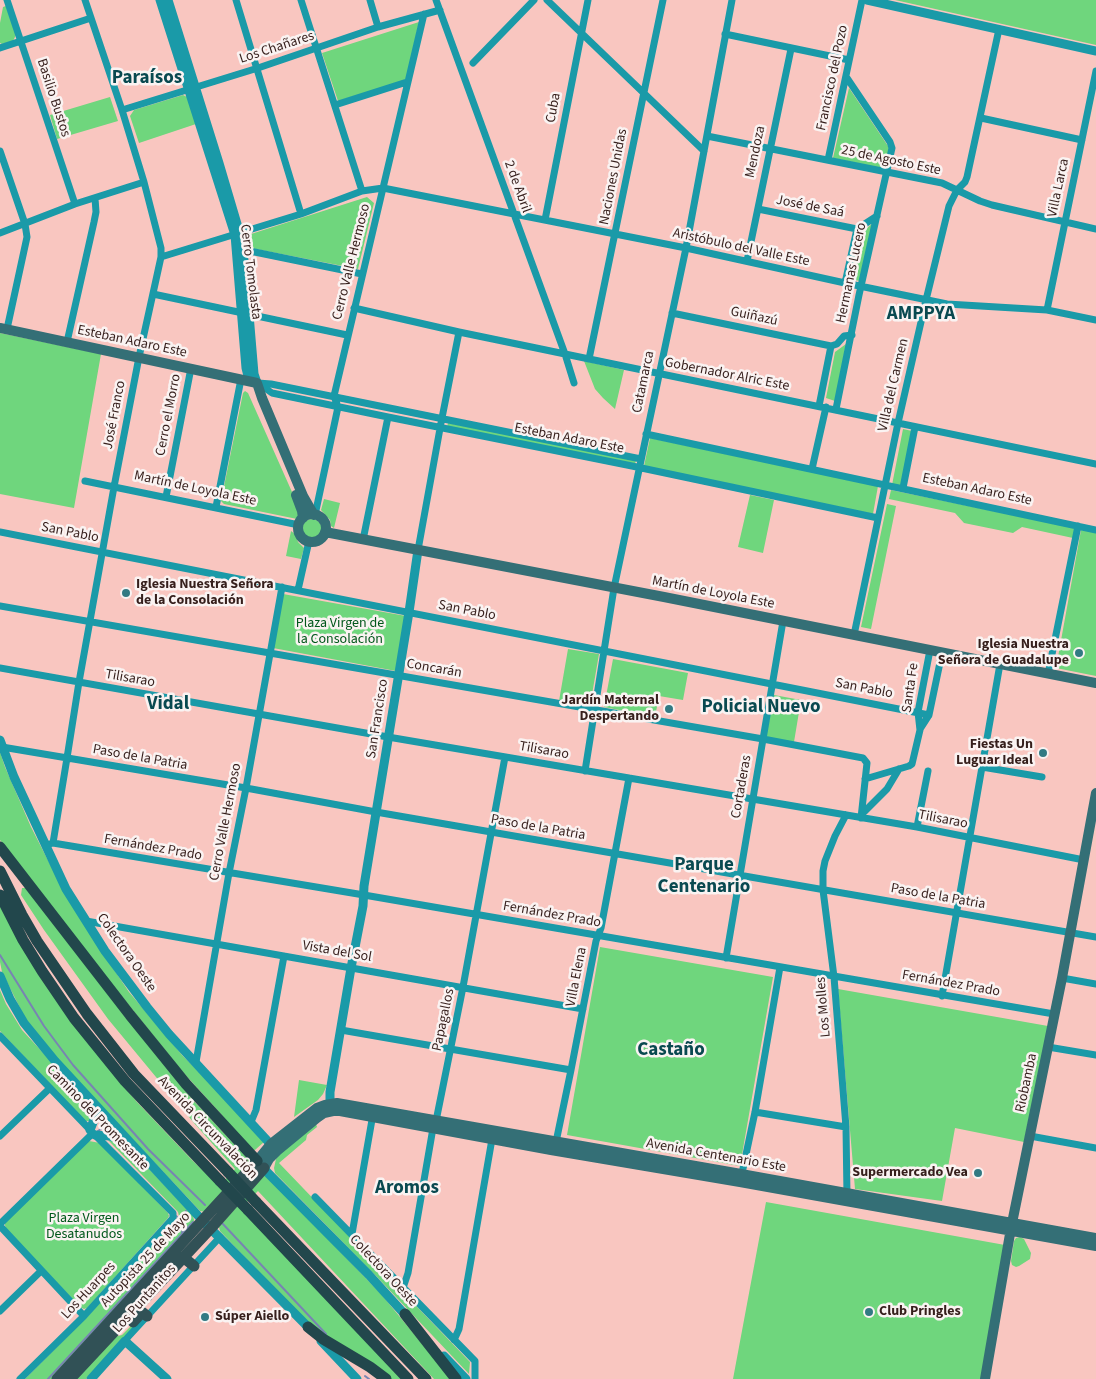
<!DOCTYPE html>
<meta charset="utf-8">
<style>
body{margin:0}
canvas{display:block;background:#f9c6c0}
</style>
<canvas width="1096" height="1379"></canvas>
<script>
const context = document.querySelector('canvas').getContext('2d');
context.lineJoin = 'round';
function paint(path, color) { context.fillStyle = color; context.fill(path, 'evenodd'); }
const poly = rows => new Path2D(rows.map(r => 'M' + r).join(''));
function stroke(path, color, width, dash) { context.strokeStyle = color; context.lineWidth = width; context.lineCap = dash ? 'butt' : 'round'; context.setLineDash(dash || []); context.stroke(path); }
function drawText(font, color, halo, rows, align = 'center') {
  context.font = font + ' "Source Sans 3",sans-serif'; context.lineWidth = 5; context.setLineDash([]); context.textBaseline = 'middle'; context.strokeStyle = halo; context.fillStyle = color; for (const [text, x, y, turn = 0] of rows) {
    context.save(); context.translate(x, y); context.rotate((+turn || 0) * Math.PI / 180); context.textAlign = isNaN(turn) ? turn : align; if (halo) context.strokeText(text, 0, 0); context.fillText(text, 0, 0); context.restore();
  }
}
paint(poly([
 [895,0,1096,0,1096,45],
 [6,6,16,34,15,37,13,41,2,44,0,43,0,23,3,7],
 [419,22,406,80,338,101,322,53],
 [849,88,890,149,885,169,833,158],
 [183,95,187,97,196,124,139,143,130,116,134,110],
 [110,97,118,121,57,139,50,115],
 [367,197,374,203,358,269,251,248,247,245,248,235,251,234],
 [874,222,860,281,849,279,859,235],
 [0,333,101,354,74,508,0,494],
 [846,344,835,401,826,398,835,352],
 [584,361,624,370,615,409,603,398,595,389],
 [245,391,248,393,300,510,301,515,297,519,224,504,221,501,243,393],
 [448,423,636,460,635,464,447,427],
 [903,429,912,431,901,487,892,485],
 [650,438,878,486,873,514,644,466],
 [891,490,1075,528,1073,538,1022,527,1013,533,964,523,955,513,889,499],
 [750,495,774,500,763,553,738,547],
 [324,499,340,503,334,528,331,526,330,520,321,510],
 [887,504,896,506,871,629,861,627],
 '302 529a10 10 0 1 1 20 0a10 10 0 1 1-20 0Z',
 [1081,530,1096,532,1096,676,1056,668],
 [291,531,296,535,298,542,304,548,301,559,286,556],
 [283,594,406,616,396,671,273,648],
 [568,649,599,654,590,706,559,701],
 [613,659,688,673,683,700,659,696,655,717,604,707],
 [774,695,801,700,794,742,766,737],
 [0,752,5,767,31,827,61,886,94,940,129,992,182,1055,232,1106,264,1142,255,1150,249,1149,221,1114,181,1070,107,978,0,840],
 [22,888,27,888,191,1098,249,1160,249,1165,205,1212,200,1211,56,1057,27,1022,2,972,0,962,0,904,104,1063,137,1102,192,1160,219,1186,235,1169,194,1123,108,1019,44,930,21,895],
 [600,947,773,977,740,1166,567,1135],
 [838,989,1048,1026,1024,1142,955,1128,942,1201,855,1189],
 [0,990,6,1004,22,1030,94,1108,91,1121,85,1121,0,1031],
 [299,1080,327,1085,323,1094,318,1100,294,1117],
 [316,1124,317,1127,307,1135,306,1140,279,1163,470,1362,469,1374,377,1277,275,1173,274,1168,276,1159,286,1145],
 [109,1138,125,1143,193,1216,194,1220,193,1224,52,1379,25,1379,87,1317,179,1216,178,1212,108,1140],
 [89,1141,100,1143,168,1213,169,1216,168,1218,87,1308,84,1309,80,1307,6,1229,5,1225,5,1222],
 [264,1175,268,1177,381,1294,451,1379,434,1379,258,1191,241,1208,405,1379,389,1379,328,1340,295,1310,220,1231,219,1227],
 [766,1202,1005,1245,981,1379,733,1379],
 [1020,1237,1024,1239,1031,1253,1030,1259,1019,1266,1016,1267,1012,1265,1011,1261,1014,1241,1016,1238],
 [140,1317,142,1318,86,1379,73,1379,110,1338,122,1335]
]), '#6fd67d');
stroke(poly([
 [0,955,44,1026,73,1065,148,1149,205,1205],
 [98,1131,108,1124],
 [176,1216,184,1222],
 [222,1223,326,1334],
 [182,1233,186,1211],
 [365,1376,369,1379],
 [48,1379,193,1222]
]), '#7884b2', 2);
stroke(poly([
 [7,0,75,204],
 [236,0,301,214],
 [301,0,362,191],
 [370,0,378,27],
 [436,0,565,354,574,383],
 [547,0,704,151],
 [725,34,849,60],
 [0,48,91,18],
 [473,63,534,0],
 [335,105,407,82],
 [122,110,258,68,378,27,440,10],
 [981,118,1082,140],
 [707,136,942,183,980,201,992,205,1096,229],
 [0,151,25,224,27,237,7,329],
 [828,160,862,0],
 [758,209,857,229],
 [545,220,588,0],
 [0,233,75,204,144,182],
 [240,249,362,274],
 [161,257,301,214,362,191,383,188,686,248,845,283,947,304,1047,310,1096,320],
 [747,261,791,49],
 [845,283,857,229,877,216],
 [153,294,347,335],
 [354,308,459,332,1096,464],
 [1047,310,1096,71],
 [672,313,831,346],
 [67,342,94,222,96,212,95,198],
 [589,359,663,0],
 [258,383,272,393,388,417,632,466,878,518],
 [258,383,271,384,641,459],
 [819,406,831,346,837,344,844,336,852,335],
 [836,409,859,295,892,148,890,142,847,78],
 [646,434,1096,530],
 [812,469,826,407],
 [85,481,299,525],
 [903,488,915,427],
 [166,497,191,368],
 [216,507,241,379],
 [315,515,338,407,334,396,424,14],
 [0,532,929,715],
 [363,540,388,417],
 [418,550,441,423,459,332],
 [298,590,309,541],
 [0,606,763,739,863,758,867,763,861,818],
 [854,635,898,423,926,300,949,206,957,190,965,182,967,177,999,29],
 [0,668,388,737,917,827,1084,860],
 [1048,674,1078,526],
 [920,729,929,715,942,653],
 [2,747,246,788,376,812,1096,937],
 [982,767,1042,777],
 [585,771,614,588,686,248,732,0],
 [865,779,909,766,912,764,920,730,918,712,930,650],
 [862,814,887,789,899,769],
 [846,815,835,836,825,861,823,871,823,890,834,977,846,1127,847,1196],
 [917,827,928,771],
 [53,843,67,758,79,682,114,487,139,357,161,257,161,248,144,182,122,110,85,0],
 [46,845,53,843,364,895,1054,1014],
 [86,921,583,1009],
 [726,958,783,621],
 [1062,978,1096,984],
 [942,996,1000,664],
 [341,1030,571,1070],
 [0,1036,95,1135,173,1213,173,1218,84,1316,20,1379],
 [1048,1047,1096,1055],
 [196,1062,229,873,246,788,282,587],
 [755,1112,846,1127],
 [251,1122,256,1110,284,956],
 [0,1136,50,1088],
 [1030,1136,1096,1148],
 [554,1145,556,1142,571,1070,596,941,601,928,629,778],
 [741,1178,755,1112,780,967],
 [315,1197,475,1361,475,1379],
 [0,1224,93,1133],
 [0,1226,84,1316],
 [352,1234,373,1114],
 [403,1288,408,1273,433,1128,436,1121,463,987,505,757],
 [0,1311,41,1271],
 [454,1340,459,1329,492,1139],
 [125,1341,128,1337,220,1237]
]), '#1a9aa8', 7);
stroke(poly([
 [160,0,235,235,246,368,249,380],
 [168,0,219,163,240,234,245,267,254,374,257,383],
 [867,0,1096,51],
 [0,740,14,777,66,889,105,951,147,1007,169,1034,275,1149],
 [0,976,10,999,24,1023,55,1061,203,1221,312,1331],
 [333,1110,330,1103,330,1092,351,968,363,906,364,886,409,612,418,550],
 [90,1130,97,1112,95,1105],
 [95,1135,110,1136,128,1142],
 [260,1165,369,1275,409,1319],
 [321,1341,357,1379],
 [444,1356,466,1379],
 [91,1379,125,1341,167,1379]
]), '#1a9aa8', 9);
stroke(poly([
 [0,328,257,383,262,398,303,496,314,515],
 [296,495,302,511,303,518],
 '298 528a14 14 0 1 1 28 0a14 14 0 1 1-28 0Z',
 [325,532,664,597,1096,683],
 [257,1161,271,1144,317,1108,325,1105,337,1103,741,1174,1096,1238],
 [264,1168,269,1159,277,1151,317,1118,324,1113,333,1111,340,1111,551,1150,740,1182,1096,1246],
 [985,1379,1011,1228,1062,978,1096,793]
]), '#346f76', 10);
stroke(poly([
 [183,1257,194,1266],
 [133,1322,142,1312,147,1316],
 [57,1379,257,1161],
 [70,1379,211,1228,264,1168]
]), '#315156', 11);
stroke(poly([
 [0,847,130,1015,186,1084,257,1161],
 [0,871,22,915,37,941,87,1014,134,1074,228,1172],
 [0,895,23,940,42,971,74,1018,125,1081,220,1181],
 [256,1202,426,1379],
 [248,1210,408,1379],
 [405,1314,456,1379],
 [308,1327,323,1339,370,1367,386,1379]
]), '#22474c', 11);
stroke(poly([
 [228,1172,256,1202],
 [220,1181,248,1210]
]), '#22474c', 11);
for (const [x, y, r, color] of [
 [126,593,5,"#327a83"],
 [1079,653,5,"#327a83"],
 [669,709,5,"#327a83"],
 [1043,753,5,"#327a83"],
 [978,1173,5,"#327a83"],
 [869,1312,5,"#327a83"],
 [205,1317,5,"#327a83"]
]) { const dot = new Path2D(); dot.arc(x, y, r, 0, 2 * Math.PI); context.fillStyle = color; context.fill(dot); stroke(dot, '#faf3f2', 2); }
drawText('14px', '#361f1c', '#faf3f2', [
 ["Los Chañares",277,48,-18],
 ["Francisco del Pozo",833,78,-78],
 ["Basilio Bustos",53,98,72],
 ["Cuba",554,108,-79],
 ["Mendoza",756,152,-78],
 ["25 de Agosto Este",891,161,12],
 ["Naciones Unidas",614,177,-79],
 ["2 de Abril",517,187,70],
 ["Villa Larca",1059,188,-78],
 ["José de Saá",810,207,11],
 ["Aristóbulo del Valle Este",741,248,12],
 ["Cerro Valle Hermoso",352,262,-76],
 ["Cerro Tomolasta",250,272,83],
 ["Hermanas Lucero",852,273,-78],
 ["Guiñazú",754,317,12],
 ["Esteban Adaro Este",132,342,12],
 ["Gobernador Alric Este",727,375,11],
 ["Catamarca",644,382,-78],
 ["Villa del Carmen",894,385,-77],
 ["José Franco",115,415,-79],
 ["Cerro el Morro",169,415,-79],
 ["Esteban Adaro Este",569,439,11],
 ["Martín de Loyola Este",195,489,12],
 ["Esteban Adaro Este",977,490,12],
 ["San Pablo",70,533,11],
 ["Martín de Loyola Este",713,593,11],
 ["San Pablo",467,611,11],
 ["Concarán",434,669,10],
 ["Tilisarao",130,679,10],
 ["Santa Fe",911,688,-82],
 ["San Pablo",864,689,11],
 ["San Francisco",378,719,-81],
 ["Tilisarao",544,751,10],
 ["Paso de la Patria",140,758,10],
 ["Cortaderas",742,787,-80],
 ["Tilisarao",943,820,11],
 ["Cerro Valle Hermoso",226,822,-79],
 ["Paso de la Patria",538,828,10],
 ["Fernández Prado",153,848,10],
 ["Paso de la Patria",938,897,10],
 ["Fernández Prado",552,915,10],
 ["Vista del Sol",337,952,10],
 ["Colectora Oeste",126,953,55],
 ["Villa Elena",577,977,-79],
 ["Fernández Prado",951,984,10],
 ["Los Molles",824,1007,-95],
 ["Papagallos",444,1020,-78],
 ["Riobamba",1027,1083,-78],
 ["Camino del Promesante",97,1118,46],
 ["Avenida Circunvalación",207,1128,46],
 ["Avenida Centenario Este",716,1156,10],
 ["Autopista 25 de Mayo",146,1260,-47],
 ["Colectora Oeste",383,1271,47],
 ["Los Huarpes",89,1291,-47],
 ["Los Puntanitos",145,1299,-48]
]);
drawText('bold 14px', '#361f1c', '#faf3f2', [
 ["Iglesia Nuestra Señora",136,585,"left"],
 ["de la Consolación",136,601,"left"],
 ["Iglesia Nuestra",1069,645],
 ["Señora de Guadalupe",1069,661],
 ["Jardín Maternal",659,701],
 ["Despertando",659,717],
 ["Fiestas Un",1033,745],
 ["Luguar Ideal",1033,761],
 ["Supermercado Vea",968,1173],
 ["Club Pringles",879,1312,"left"],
 ["Súper Aiello",215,1317,"left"]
], 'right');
drawText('14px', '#00571a', '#faf3f2', [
 ["Plaza Virgen de",340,624],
 ["la Consolación",340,640],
 ["Plaza Virgen",84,1219],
 ["Desatanudos",84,1235]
]);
drawText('bold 19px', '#094950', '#faf3f2', [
 ["Paraísos",147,79],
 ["AMPPYA",921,315],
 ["Vidal",168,705],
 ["Policial Nuevo",761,708],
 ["Parque",704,866],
 ["Centenario",704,888],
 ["Castaño",671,1051],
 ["Aromos",407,1189]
]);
</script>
